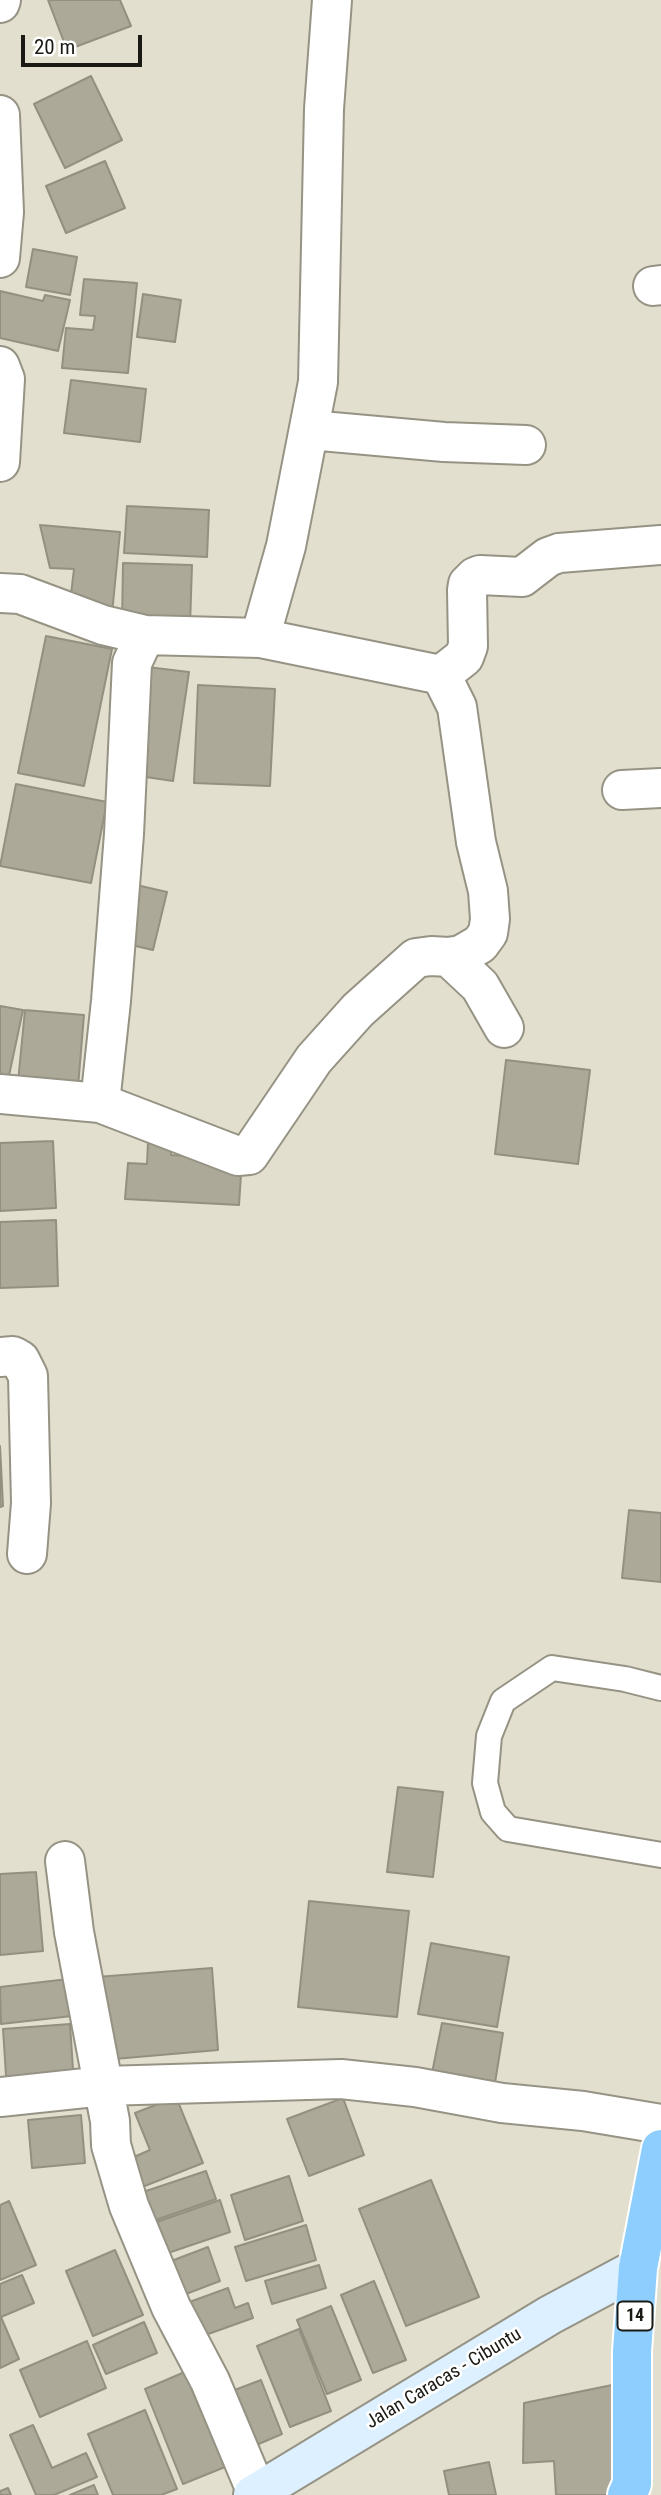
<!DOCTYPE html>
<style>
body{margin:0}
#map{position:relative;width:661px;height:2495px;overflow:hidden;background:#e2dfce;font-family:"Roboto Condensed",sans-serif}
canvas{display:block}
.scale{position:absolute;left:21px;top:35px;width:121px;height:32px;box-sizing:border-box;border:4px solid #1a1913;border-top:0;padding-left:9px;font-size:21px;line-height:24px;white-space:nowrap;color:#1a1913;-webkit-text-stroke:5px #fff;paint-order:stroke}
</style>
<div id="map">
<canvas width="661" height="2495"></canvas>
<div class="scale">20 m</div>
</div>
<script>
const context = document.querySelector('canvas').getContext('2d');
context.lineJoin = 'round';
function paint(path, color) { context.fillStyle = color; context.fill(path, 'evenodd'); }
const poly = rows => new Path2D(rows.map(r => 'M' + r).join(''));
function stroke(path, color, width, dash) { context.strokeStyle = color; context.lineWidth = width; context.lineCap = dash ? 'butt' : 'round'; context.setLineDash(dash || []); context.stroke(path); }
function drawText(font, color, halo, rows, align = 'center') {
  context.font = font + ' "Roboto Condensed",sans-serif'; context.lineWidth = 5; context.setLineDash([]); context.textBaseline = 'middle'; context.strokeStyle = halo; context.fillStyle = color; for (const [text, x, y, turn = 0] of rows) {
    context.save(); context.translate(x, y); context.rotate((+turn || 0) * Math.PI / 180); context.textAlign = isNaN(turn) ? turn : align; if (halo) context.strokeText(text, 0, 0); context.fillText(text, 0, 0); context.restore();
  }
}
const building = poly([
 [48,0,120,0,131,26,67,50,48,0],
 [91,76,122,140,65,168,34,104,91,76],
 [105,161,125,208,66,233,46,186,105,161],
 [33,249,77,257,70,295,26,287,33,249],
 [84,279,137,283,128,373,62,368,66,328,93,330,95,316,80,315,84,279],
 [0,291,43,301,45,295,70,300,58,351,0,338,0,291],
 [143,294,181,300,175,342,137,337,143,294],
 [71,380,146,389,140,442,64,433,71,380],
 [127,506,209,510,207,557,124,553,127,506],
 [40,525,120,532,112,614,69,611,74,569,50,568,40,525],
 [123,563,192,565,190,626,122,623,123,563],
 [46,636,112,649,84,786,18,773,46,636],
 [147,667,189,672,173,781,132,775,147,667],
 [198,685,275,689,270,786,194,783,198,685],
 [16,784,107,802,91,883,0,866,16,784],
 [132,884,167,892,153,950,118,942,132,884],
 [0,1006,23,1010,7,1085,0,1083,0,1006],
 [25,1010,84,1015,78,1087,18,1082,25,1010],
 [506,1060,590,1070,578,1164,495,1154,506,1060],
 [53,1141,56,1208,0,1211,0,1143,53,1141],
 [148,1142,172,1144,171,1155,242,1159,239,1205,125,1199,128,1163,147,1164,148,1142],
 [56,1220,58,1286,0,1288,0,1222,56,1220],
 [0,1446,3,1506,0,1507,0,1446],
 [629,1510,661,1513,661,1582,622,1578,629,1510],
 [398,1787,443,1792,433,1877,387,1872,398,1787],
 [36,1872,43,1951,0,1955,0,1874,36,1872],
 [309,1901,409,1911,397,2017,298,2007,309,1901],
 [431,1943,509,1957,497,2027,418,2014,431,1943],
 [212,1968,218,2050,103,2060,97,1977,212,1968],
 [68,1979,72,2016,1,2024,0,1987,68,1979],
 [442,2023,503,2033,494,2089,431,2078,442,2023],
 [70,2024,74,2085,7,2091,3,2029,70,2024],
 [176,2097,203,2163,132,2191,120,2163,150,2150,135,2113,176,2097],
 [343,2098,364,2155,309,2176,287,2119,343,2098],
 [81,2115,85,2163,32,2168,28,2120,81,2115],
 [206,2171,216,2199,150,2222,140,2193,206,2171],
 [289,2176,303,2221,245,2240,231,2195,289,2176],
 [431,2180,479,2297,406,2326,359,2209,431,2180],
 [220,2200,230,2232,159,2256,148,2225,220,2200],
 [9,2201,36,2265,0,2280,0,2205,9,2201],
 [306,2225,316,2260,246,2281,235,2247,306,2225],
 [208,2247,220,2281,178,2297,166,2263,208,2247],
 [115,2250,143,2315,93,2336,66,2271,115,2250],
 [319,2265,326,2288,272,2304,265,2281,319,2265],
 [22,2275,34,2303,1,2317,19,2359,0,2368,0,2284,22,2275],
 [374,2281,406,2360,373,2373,341,2295,374,2281],
 [228,2288,235,2308,248,2303,253,2318,197,2338,184,2304,228,2288],
 [331,2306,361,2380,327,2394,297,2320,331,2306],
 [144,2322,157,2353,106,2374,93,2345,144,2322],
 [299,2329,331,2411,290,2427,257,2346,299,2329],
 [87,2341,106,2388,40,2417,20,2370,87,2341],
 [187,2371,225,2467,183,2484,145,2389,187,2371],
 [261,2380,282,2434,254,2446,232,2391,261,2380],
 [622,2383,616,2495,556,2495,554,2461,523,2463,524,2403,622,2383],
 [145,2410,177,2489,161,2495,113,2495,88,2434,145,2410],
 [33,2425,52,2468,86,2453,97,2477,54,2495,36,2495,10,2435,33,2425],
 [489,2462,496,2495,449,2495,444,2471,489,2462],
 [94,2485,98,2495,70,2495,94,2485],
 [8,2488,11,2495,0,2495,0,2491,8,2488]
]);
paint(building, '#aca999');
stroke(building, '#949081', 2);
const lane = poly([
 [661,1688,625,1679,552,1668,503,1701,489,1736,485,1783,493,1812,508,1829,661,1855]
]);
const street = poly([
 [0,3,1,0],
 [0,115,4,212,0,258],
 [653,286,661,285],
 [0,366,5,379,0,462],
 [310,430,444,442,526,445],
 [0,593,20,594,103,625,145,635,260,638,441,675,457,707,476,842,488,891,490,919,488,933,480,944,461,955,449,957],
 [260,638,286,546,318,382,324,109,332,0],
 [441,675,464,657,468,646,467,590,468,584,475,577,480,575,522,577,548,557,559,553,661,545],
 [622,790,661,788],
 [0,1094,100,1103,111,1001,124,834,132,663,145,635],
 [100,1103,238,1156,249,1155,314,1059,358,1010,416,958,431,956,449,957,480,986,504,1028],
 [0,1357,13,1356,20,1360,28,1376,31,1503,27,1554],
 [65,1861,74,1932,110,2121,111,2145,129,2206,171,2307,210,2381,257,2493],
 [0,2097,104,2086,341,2079,415,2087,502,2103,583,2111,661,2124]
]);
const secondary = poly([
 [253,2495,550,2315,638,2268]
]);
const highway = poly([
 [627,2495,632,2484,632,2351,638,2268,661,2149]
]);
stroke(lane, '#969384', 28);
stroke(street, '#969384', 42);
stroke(secondary, '#969384', 42);
stroke(highway, '#fff', 42);
stroke(lane, '#fff', 24);
stroke(street, '#fff', 38);
stroke(secondary, '#ddf0ff', 38);
stroke(highway, '#8dcefe', 38);
for (const [x, y, w] of [
 [635,2316,35]
]) { const box = new Path2D(); box.roundRect(x - w / 2, y - 14.5, w, 29, 5); context.fillStyle = '#fff'; context.fill(box); stroke(box, '#1a1913', 2); }
drawText('bold 18px', '#1a1913', null, [
 ["14",635,2316]
]);
drawText('19px', '#1a1913', '#fff', [
 ["Jalan Caracas - Cibuntu",444,2379,-31]
]);
</script>
